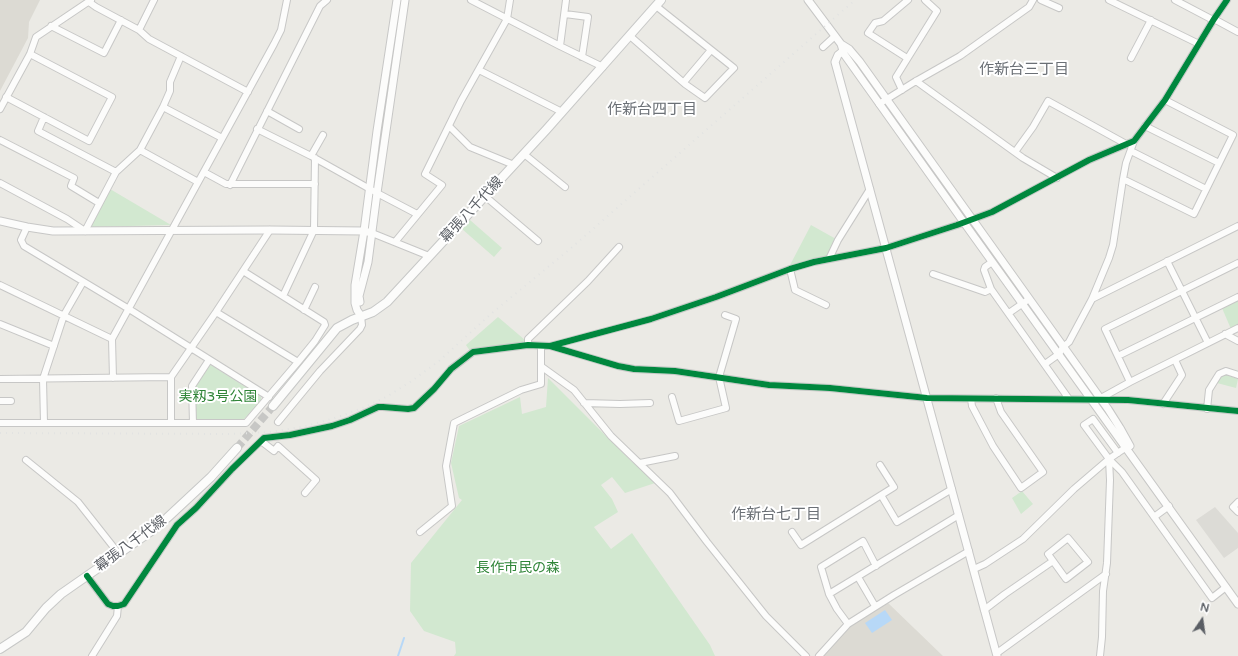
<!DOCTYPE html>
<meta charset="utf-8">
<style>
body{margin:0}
#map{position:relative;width:1238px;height:656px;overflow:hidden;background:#ebeae5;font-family:"Varela Round",sans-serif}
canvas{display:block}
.north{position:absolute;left:1182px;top:600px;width:40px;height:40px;-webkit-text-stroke:3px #fff;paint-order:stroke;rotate:13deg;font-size:11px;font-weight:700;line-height:16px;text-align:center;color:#5a5e64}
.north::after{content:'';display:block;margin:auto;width:14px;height:18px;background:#5a5e64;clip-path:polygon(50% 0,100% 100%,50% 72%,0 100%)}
</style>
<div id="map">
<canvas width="1238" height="656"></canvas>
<div class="north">N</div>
</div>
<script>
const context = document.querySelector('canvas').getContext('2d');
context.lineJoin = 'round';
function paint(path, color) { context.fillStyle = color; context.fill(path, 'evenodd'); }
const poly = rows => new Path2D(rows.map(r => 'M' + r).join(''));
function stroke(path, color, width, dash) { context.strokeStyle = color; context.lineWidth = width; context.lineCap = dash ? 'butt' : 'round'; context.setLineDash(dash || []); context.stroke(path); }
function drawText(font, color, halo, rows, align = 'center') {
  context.font = font + ' "Varela Round","Noto Sans JP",sans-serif'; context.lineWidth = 4; context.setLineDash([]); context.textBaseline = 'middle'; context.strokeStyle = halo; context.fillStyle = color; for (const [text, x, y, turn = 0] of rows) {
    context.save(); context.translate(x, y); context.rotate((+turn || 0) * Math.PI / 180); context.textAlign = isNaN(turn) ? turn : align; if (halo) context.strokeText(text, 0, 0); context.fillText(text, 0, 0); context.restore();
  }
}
paint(poly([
 [1215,507,1238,533,1238,548,1224,558,1196,520]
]), '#dcdbd6');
paint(poly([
 [0,0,40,0,29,22,28,38,0,91],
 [887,602,943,656,821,656,847,629]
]), '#dcdad3');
paint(poly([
 [110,189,171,225,91,227],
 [470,220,502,248,494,257,462,229],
 [811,225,836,239,827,256,789,267],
 [1238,300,1238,325,1231,329,1222,308],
 [498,317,525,340,521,343,470,351,466,345],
 [211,365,261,397,261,400,245,418,243,420,197,419,194,417,194,387,208,366],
 [1225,374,1238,379,1236,388,1217,383,1222,375],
 [548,378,631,461,658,482,625,493,612,477,601,485,612,499,618,512,594,527,611,549,632,533,710,645,715,656,454,656,456,653,455,642,424,631,410,611,411,563,462,500,459,498,451,463,459,426,520,397,522,414,546,407],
 [1022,491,1033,504,1021,514,1012,498]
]), '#d2e8d0');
paint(poly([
 [885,610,892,620,872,633,865,623]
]), '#b7d8f7');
stroke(poly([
 [398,656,404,638]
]), '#b7d8f7', 2);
stroke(poly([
 [237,448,273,406]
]), '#c7c7c5', 8, [8, 4]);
const minor = poly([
 [471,0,560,46,603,67],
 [1041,0,1059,8],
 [1109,0,1199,44],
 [1175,0,1213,20],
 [89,2,96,7,139,30,149,39,248,92],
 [565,14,588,17,582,57],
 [1214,19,1238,32],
 [51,26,104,53,121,20],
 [139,30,154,0],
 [630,36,685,84,705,98,729,73,734,68,656,6],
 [560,46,566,0],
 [823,47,835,36],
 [907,58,868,33,875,23,883,21,908,0],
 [1131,58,1151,20],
 [479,70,562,112],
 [916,81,1023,158,1057,178],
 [684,82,711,50],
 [902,90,896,77,937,11,925,0],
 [6,97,89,141,112,97,30,54],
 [879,104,916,81,960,56,1029,7,1033,0],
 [163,107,222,138],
 [0,109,30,54,36,37,91,0],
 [267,111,299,129],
 [44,117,38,131,116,172],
 [449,126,470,147,514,165],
 [1145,126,1219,163],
 [257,129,311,156,377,193,417,214],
 [0,140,74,178,71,186,99,203],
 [140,150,198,182],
 [1131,151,1206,189],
 [1015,152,1033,127,1048,101,1126,144],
 [524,154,565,187],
 [311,156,323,135],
 [204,172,226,184,315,184],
 [1123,179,1194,214,1233,135,1165,100],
 [0,183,67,219,85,231,116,172,140,150,163,107,170,91,170,82,181,56],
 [230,185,320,6,327,0],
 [486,197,538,241],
 [27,227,21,240,24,246,129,309,269,397],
 [372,233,429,256],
 [395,242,442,185,425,174,461,101,507,19,510,0],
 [829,259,838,240,870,189],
 [1167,261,1208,343],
 [992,262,985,267,984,270,991,289,1069,399],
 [790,269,795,290,826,305],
 [933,274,985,292,991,289],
 [0,285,112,339],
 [283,296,314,230,315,158],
 [1092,299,1238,226],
 [304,310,315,287],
 [216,312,298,362],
 [1009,313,1029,299],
 [0,324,54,346],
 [1225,334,1238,341],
 [528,345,528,339,588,281,619,247],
 [550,346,651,319,716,297,790,269,814,262,886,248,957,225,992,212,1089,160,1134,141,1165,100,1214,19,1227,0],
 [1118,356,1238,297],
 [1045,364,1059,354,1063,347,1069,342,1092,299,1109,258,1113,245,1123,179,1126,163,1134,141],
 [542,367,574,390,611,436,670,493,707,542,766,616,806,656],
 [113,378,112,339,274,44,281,30,287,0],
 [0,379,171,377],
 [1130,382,1105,329,1238,263],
 [672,397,679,421,726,408,719,377,736,319,725,315],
 [1101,398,1130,382,1238,328],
 [971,399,972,406,993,446,1021,488,1043,472,1001,412,996,398],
 [0,401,11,401],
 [584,403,620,404,650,403],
 [1163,404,1182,375,1175,360],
 [1207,409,1209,390,1219,374,1226,371,1238,375],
 [278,422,320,371,360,329,362,325,361,316],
 [0,423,246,423,298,362,315,341,325,325,324,322,243,271],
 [44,423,43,379,64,315,83,282],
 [171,423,171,377,216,312,270,230],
 [193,423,192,386,209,360],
 [261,441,274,451,278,446,316,480,305,493],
 [1118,453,1093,419,1084,425,1109,459,1122,472,1212,598,1226,587],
 [26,460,78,502,119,554],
 [640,463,675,456],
 [881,495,897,522,952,489],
 [1238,502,1233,507,1238,512],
 [1154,517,1169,506],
 [420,532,452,506,446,466,454,423,521,390,541,384,541,346],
 [792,532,801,545,894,487,880,465],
 [1068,538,1088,562,1066,579,1048,554,1068,538],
 [974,569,985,564,1023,539,1074,489,1109,459,1128,446],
 [87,576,108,604,113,606,118,606,124,604,177,525,196,508,232,469,264,438,290,435,332,426,350,420,378,407,383,407,408,409,414,408,434,389,451,369,473,352,528,345,550,346,618,366,634,369,675,371,769,385,830,388,927,398,1128,400,1238,411],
 [858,577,875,606],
 [829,594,959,515],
 [984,610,1005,594,1053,561],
 [848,624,837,609,829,594,821,567,863,541,876,566],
 [997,653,1106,574],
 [92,656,117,616,118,606],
 [819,656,848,624,894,595,969,551],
 [1100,656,1102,637,1103,591,1107,563,1110,480,1109,459]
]);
const tertiary = poly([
 [808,0,841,44,844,54,970,231,1238,604],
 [841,44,849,49,860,62,1108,409,1120,428,1130,446],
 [843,51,838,55,835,62,997,656],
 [0,221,27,227,53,231,270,230,364,231,372,233],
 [360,302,359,296,368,262,377,193,405,0],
 [361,316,357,310,355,303,355,285,364,231,377,131,397,0]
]);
const secondary = poly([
 [273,406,337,328,352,320,373,312,387,302,546,130,661,0],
 [0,649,26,632,46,608,61,594,150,532,167,518,211,477,237,448]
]);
stroke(minor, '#c7c7c6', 8);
stroke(tertiary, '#c7c7c6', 9);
stroke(secondary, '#c7c8c7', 10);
stroke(minor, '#fcfcfb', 6);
stroke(tertiary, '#fcfcfb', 7);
stroke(secondary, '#fcfcfb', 8);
stroke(poly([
 [0,433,230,434,270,432,307,426,341,416,365,407,388,396,413,380,439,361,492,313,570,249,855,0]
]), '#e2e3e2', 2, [1, 5]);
stroke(poly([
 [550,346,651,319,716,297,790,269,814,262,886,248,957,225,992,212,1089,160,1134,141,1165,100,1214,19,1227,0],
 [87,576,108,604,113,606,118,606,124,604,177,525,196,508,232,469,264,438,290,435,332,426,350,420,378,407,383,407,408,409,414,408,434,389,451,369,473,352,528,345,550,346,618,366,634,369,675,371,769,385,830,388,927,398,1128,400,1238,411]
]), '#00873e', 6);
drawText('14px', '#5a5e64', '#fff', [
 ["幕張八千代線",472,210,-47],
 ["幕張八千代線",131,544,-36]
]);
drawText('14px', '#308538', '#fff', [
 ["実籾3号公園",218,397],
 ["長作市民の森",518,568]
]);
drawText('15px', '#6b7076', '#fff', [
 ["作新台三丁目",1024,70],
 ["作新台四丁目",652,110],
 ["作新台七丁目",776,515]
]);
</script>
